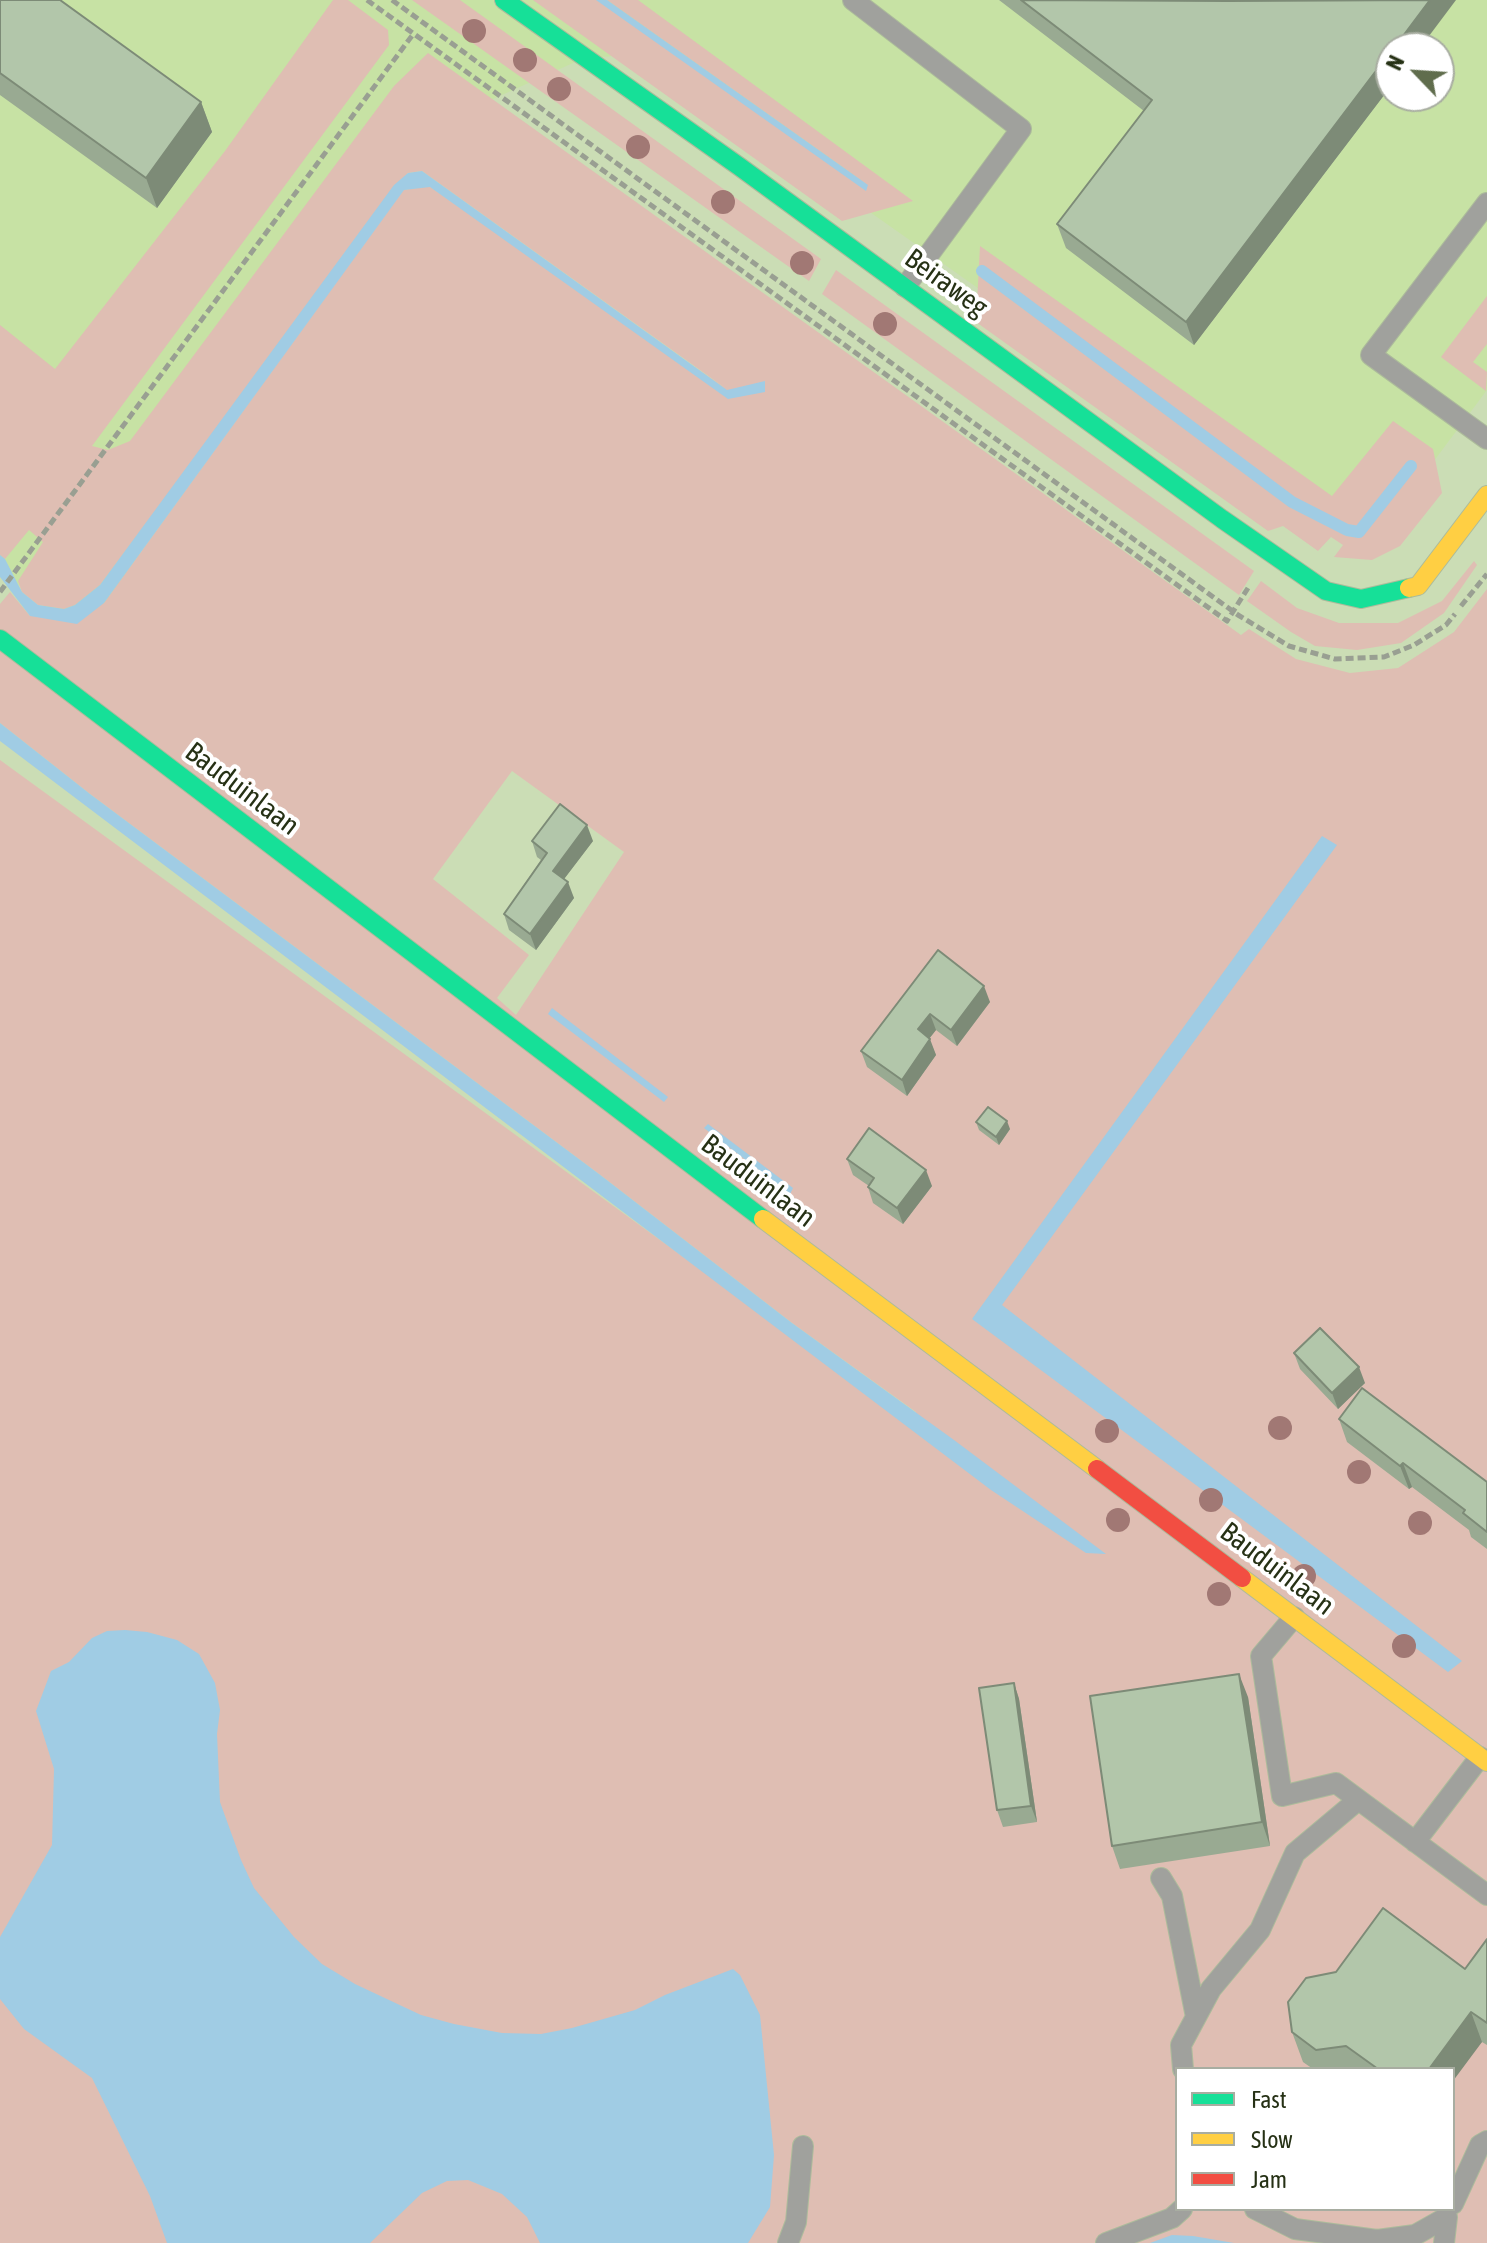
<!DOCTYPE html>
<style>
body{margin:0}
#map{position:relative;width:1487px;height:2243px;overflow:hidden;background:#cbddb5;font-family:"Asap Condensed",sans-serif}
canvas{display:block}
.legend{position:absolute;left:1175px;top:2067px;width:280px;height:144px;box-sizing:border-box;background:#fff;border:2px solid #a8ada1;margin:0;padding:10px 14px;list-style:none;font-size:24px;color:#263115}
.legend li{display:flex;align-items:center;gap:16px;height:40px}
.legend b{width:40px;border:2px solid #a8ada1}
.north{position:absolute;left:1375px;top:32px;width:80px;height:80px;box-sizing:border-box;background:#fff;border:2px solid #a8ada1;border-radius:50%;rotate:295deg;font-size:22px;font-weight:700;line-height:32px;text-align:center;color:#263115}
.north::after{content:'';display:block;margin:auto;width:28px;height:36px;background:#606d4d;clip-path:polygon(50% 0,100% 100%,50% 72%,0 100%)}
</style>
<div id="map">
<canvas width="1487" height="2243"></canvas>
<ul class="legend">
<li><b style="height:10px;background:#16e098"></b>Fast</li>
<li><b style="height:10px;background:#ffcf43"></b>Slow</li>
<li><b style="height:10px;background:#f24e42"></b>Jam</li>
</ul>
<div class="north">N</div>
</div>
<script>
const context = document.querySelector('canvas').getContext('2d');
context.lineJoin = 'round';
function paint(path, color) { context.fillStyle = color; context.fill(path, 'evenodd'); }
const poly = rows => new Path2D(rows.map(r => 'M' + r).join(''));
function stroke(path, color, width, dash) { context.strokeStyle = color; context.lineWidth = width; context.lineCap = dash ? 'butt' : 'round'; context.setLineDash(dash || []); context.stroke(path); }
function drawText(font, color, halo, rows, align = 'center') {
  context.font = font + ' "Asap Condensed",sans-serif'; context.lineWidth = 8; context.setLineDash([]); context.textBaseline = 'middle'; context.strokeStyle = halo; context.fillStyle = color; for (const [text, x, y, turn = 0] of rows) {
    context.save(); context.translate(x, y); context.rotate((+turn || 0) * Math.PI / 180); context.textAlign = isNaN(turn) ? turn : align; if (halo) context.strokeText(text, 0, 0); context.fillText(text, 0, 0); context.restore();
  }
}
paint(poly([
 [0,0,1487,0,1487,390,1377,537,1330,536,644,53,582,59,424,130,82,640,0,569],
 [1391,48,1439,48,1439,96,1391,96]
]), '#c7e2a4');
paint(poly([
 [333,0,348,0,388,30,389,45,92,446,108,450,130,441,394,86,428,53,1241,635,1249,629,1296,659,1350,673,1398,668,1454,632,1487,589,1487,2243,0,2243,0,760,909,1421,916,1412,792,1323,599,1174,90,794,0,723,0,604,10,592,30,616,104,603,403,190,429,186,728,390,422,171,408,173,100,585,75,605,64,609,38,605,22,592,18,581,43,542,29,530,5,559,0,555,0,325,55,369,225,151],
 [512,771,624,852,516,1015,497,998,529,955,433,879],
 [1177,2069,1453,2069,1453,2209,1177,2209],
 [412,0,460,0,821,259,809,281],
 [533,0,598,0,868,185,607,0,638,0,913,201,842,221],
 [980,246,1332,496,1393,421,1433,449,1442,493,1400,546,1372,560,1334,557,1343,545,1331,537,1318,551,1283,526,1268,531,976,322],
 [836,270,1254,571,1239,595,822,294],
 [1487,296,1487,344,1473,362,1487,372,1486,391,1441,357],
 [1474,561,1477,565,1444,613,1401,643,1357,650,1315,646,1291,632,1247,601,1261,581,1297,608,1339,623,1398,623,1442,601]
]), '#dfbeb3');
paint(poly([
 [596,0,607,0,868,185,866,191],
 [422,171,727,390,765,381,765,392,728,399,430,187,404,190,104,603,77,624,30,616,0,577,0,555,5,559,22,592,38,605,64,609,75,605,100,585,394,185,408,173],
 [0,723,90,794,599,1174,792,1323,954,1440,1106,1554,1086,1553,991,1490,0,741],
 [1322,836,1337,845,1002,1305,1462,1661,1448,1672,972,1319],
 [552,1008,668,1097,664,1102,548,1014],
 [708,1124,793,1188,790,1194,704,1128],
 [125,1630,147,1632,177,1640,199,1654,215,1683,220,1710,217,1734,220,1802,241,1860,254,1888,294,1937,322,1964,355,1984,421,2015,454,2024,502,2033,541,2034,572,2028,635,2010,665,1995,733,1969,740,1975,760,2015,774,2155,770,2207,748,2243,540,2243,527,2217,502,2194,468,2180,447,2181,422,2193,370,2243,167,2243,150,2196,92,2078,24,2029,0,1999,0,1937,52,1845,54,1769,36,1711,51,1671,69,1662,92,1638,107,1631],
 [1172,2235,1193,2236,1234,2243,1150,2243]
]), '#a0cce4');
stroke(poly([
 [982,271,1292,502,1347,530,1359,532,1411,466]
]), '#a0cce4', 12);
const lane = poly([
 [853,0,1021,129,905,287],
 [1487,203,1371,355,1487,439],
 [1294,1617,1261,1656,1282,1796,1336,1783,1487,1895],
 [1415,1842,1480,1757],
 [1161,1878,1172,1896,1196,2017],
 [1183,2069,1181,2045,1211,1989,1260,1930,1295,1853,1358,1800],
 [1453,2204,1480,2145,1487,2141],
 [1255,2209,1295,2229,1377,2240,1415,2235,1447,2217,1444,2243],
 [788,2243,796,2222,803,2146],
 [1106,2243,1172,2218,1182,2209]
]);
const fast = poly([
 [504,0,740,167,1222,519,1326,591,1361,599,1409,588],
 [0,639,763,1219]
]);
const slow = poly([
 [1409,588,1418,586,1487,495],
 [763,1219,1097,1469],
 [1242,1578,1487,1762]
]);
const jam = poly([
 [1097,1469,1242,1578]
]);
stroke(lane, '#acbb9b', 22);
stroke(fast, '#acbb9b', 20);
stroke(slow, '#acbb9b', 20);
stroke(jam, '#acbb9b', 20);
stroke(poly([
 [367,0,1227,621,1248,588],
 [392,0,1238,615,1289,646,1335,659,1384,657,1414,645,1446,625,1455,614],
 [0,592,414,33],
 [1461,606,1487,574]
]), '#999f92', 5, [8, 4]);
stroke(lane, '#a0a19d', 20);
stroke(fast, '#16e098', 18);
stroke(slow, '#ffcf43', 18);
stroke(jam, '#f24e42', 18);
context.fillStyle = '#a17874';
for (const [x, y] of [
 [474,31],
 [525,60],
 [559,89],
 [638,147],
 [723,202],
 [802,263],
 [885,324],
 [1280,1428],
 [1107,1431],
 [1359,1472],
 [1211,1500],
 [1118,1520],
 [1420,1523],
 [1304,1576],
 [1219,1594],
 [1404,1646]
]) { context.beginPath(); context.arc(x, y, 12, 0, 2 * Math.PI); context.fill(); }
paint(poly([
 [0,0,201,102,212,132,157,208,0,95],
 [999,0,1226,0,1391,48,1391,86,1194,345,1066,248,1057,224,1144,111],
 [532,841,593,841,564,879,574,898,536,950,509,930,504,914,541,860,537,857],
 [938,950,990,1002,957,1046,936,1030,929,1039,936,1055,907,1096,867,1067,861,1051],
 [976,1122,1010,1129,999,1145,979,1130],
 [847,1159,932,1186,903,1224,873,1203,868,1187,869,1186,853,1175],
 [1294,1353,1365,1383,1338,1409,1300,1369],
 [1339,1419,1487,1482,1487,1549,1471,1537,1469,1530,1412,1487,1409,1489,1347,1442],
 [1014,1683,1019,1699,1037,1822,1003,1827,997,1810],
 [1248,1697,1270,1846,1120,1869,1112,1846],
 [1487,1939,1487,2045,1482,2042,1453,2069,1313,2069,1303,2062,1292,2032,1336,1972,1465,1969]
]), '#99aa92');
paint(poly([
 [1430,0,1456,0,1420,48,1394,48],
 [1391,51,1391,86,1194,345,1186,322],
 [201,102,212,132,157,208,146,178],
 [587,825,593,841,558,887,553,871],
 [568,882,574,898,536,950,530,934],
 [984,986,990,1002,957,1046,951,1030],
 [930,1014,936,1030,924,1045,918,1029],
 [930,1039,936,1055,907,1096,902,1080],
 [1007,1121,1010,1129,999,1145,996,1137],
 [926,1170,932,1186,903,1224,897,1208],
 [1359,1367,1365,1383,1338,1409,1332,1393],
 [1403,1463,1412,1487,1409,1489,1400,1466],
 [1239,1674,1248,1697,1270,1846,1262,1822],
 [1014,1683,1019,1699,1037,1822,1031,1806],
 [1471,2012,1482,2042,1453,2081,1453,2069,1429,2069]
]), '#7d8b77');
const building = poly([
 [0,0,60,0,201,102,146,178,0,73,0,0],
 [1021,0,1228,1,1430,0,1394,48,1391,48,1391,51,1186,322,1057,224,1152,100,1021,0],
 [560,804,587,825,553,871,568,882,530,934,504,914,547,853,532,841,560,804],
 [938,950,984,986,951,1030,930,1014,918,1029,930,1039,902,1080,861,1051,938,950],
 [988,1107,1007,1121,996,1137,976,1122,988,1107],
 [869,1128,926,1170,897,1208,868,1187,874,1178,847,1159,869,1128],
 [1320,1328,1359,1367,1332,1393,1294,1353,1320,1328],
 [1362,1388,1487,1482,1487,1532,1463,1513,1465,1510,1403,1463,1400,1466,1339,1419,1362,1388],
 [1239,1674,1262,1822,1112,1846,1090,1696,1239,1674],
 [1014,1683,1031,1806,997,1810,979,1688,1014,1683],
 [1383,1908,1465,1969,1487,1939,1487,2023,1471,2012,1429,2069,1378,2069,1346,2046,1316,2050,1292,2032,1288,2002,1306,1978,1336,1972,1383,1908]
]);
paint(building, '#b2c6aa');
stroke(building, '#7d8b77', 2);
drawText('28px', '#263115', '#fff', [
 ["Beiraweg",946,283,36],
 ["Bauduinlaan",242,789,37],
 ["Bauduinlaan",758,1181,37],
 ["Bauduinlaan",1277,1569,37]
]);
</script>
